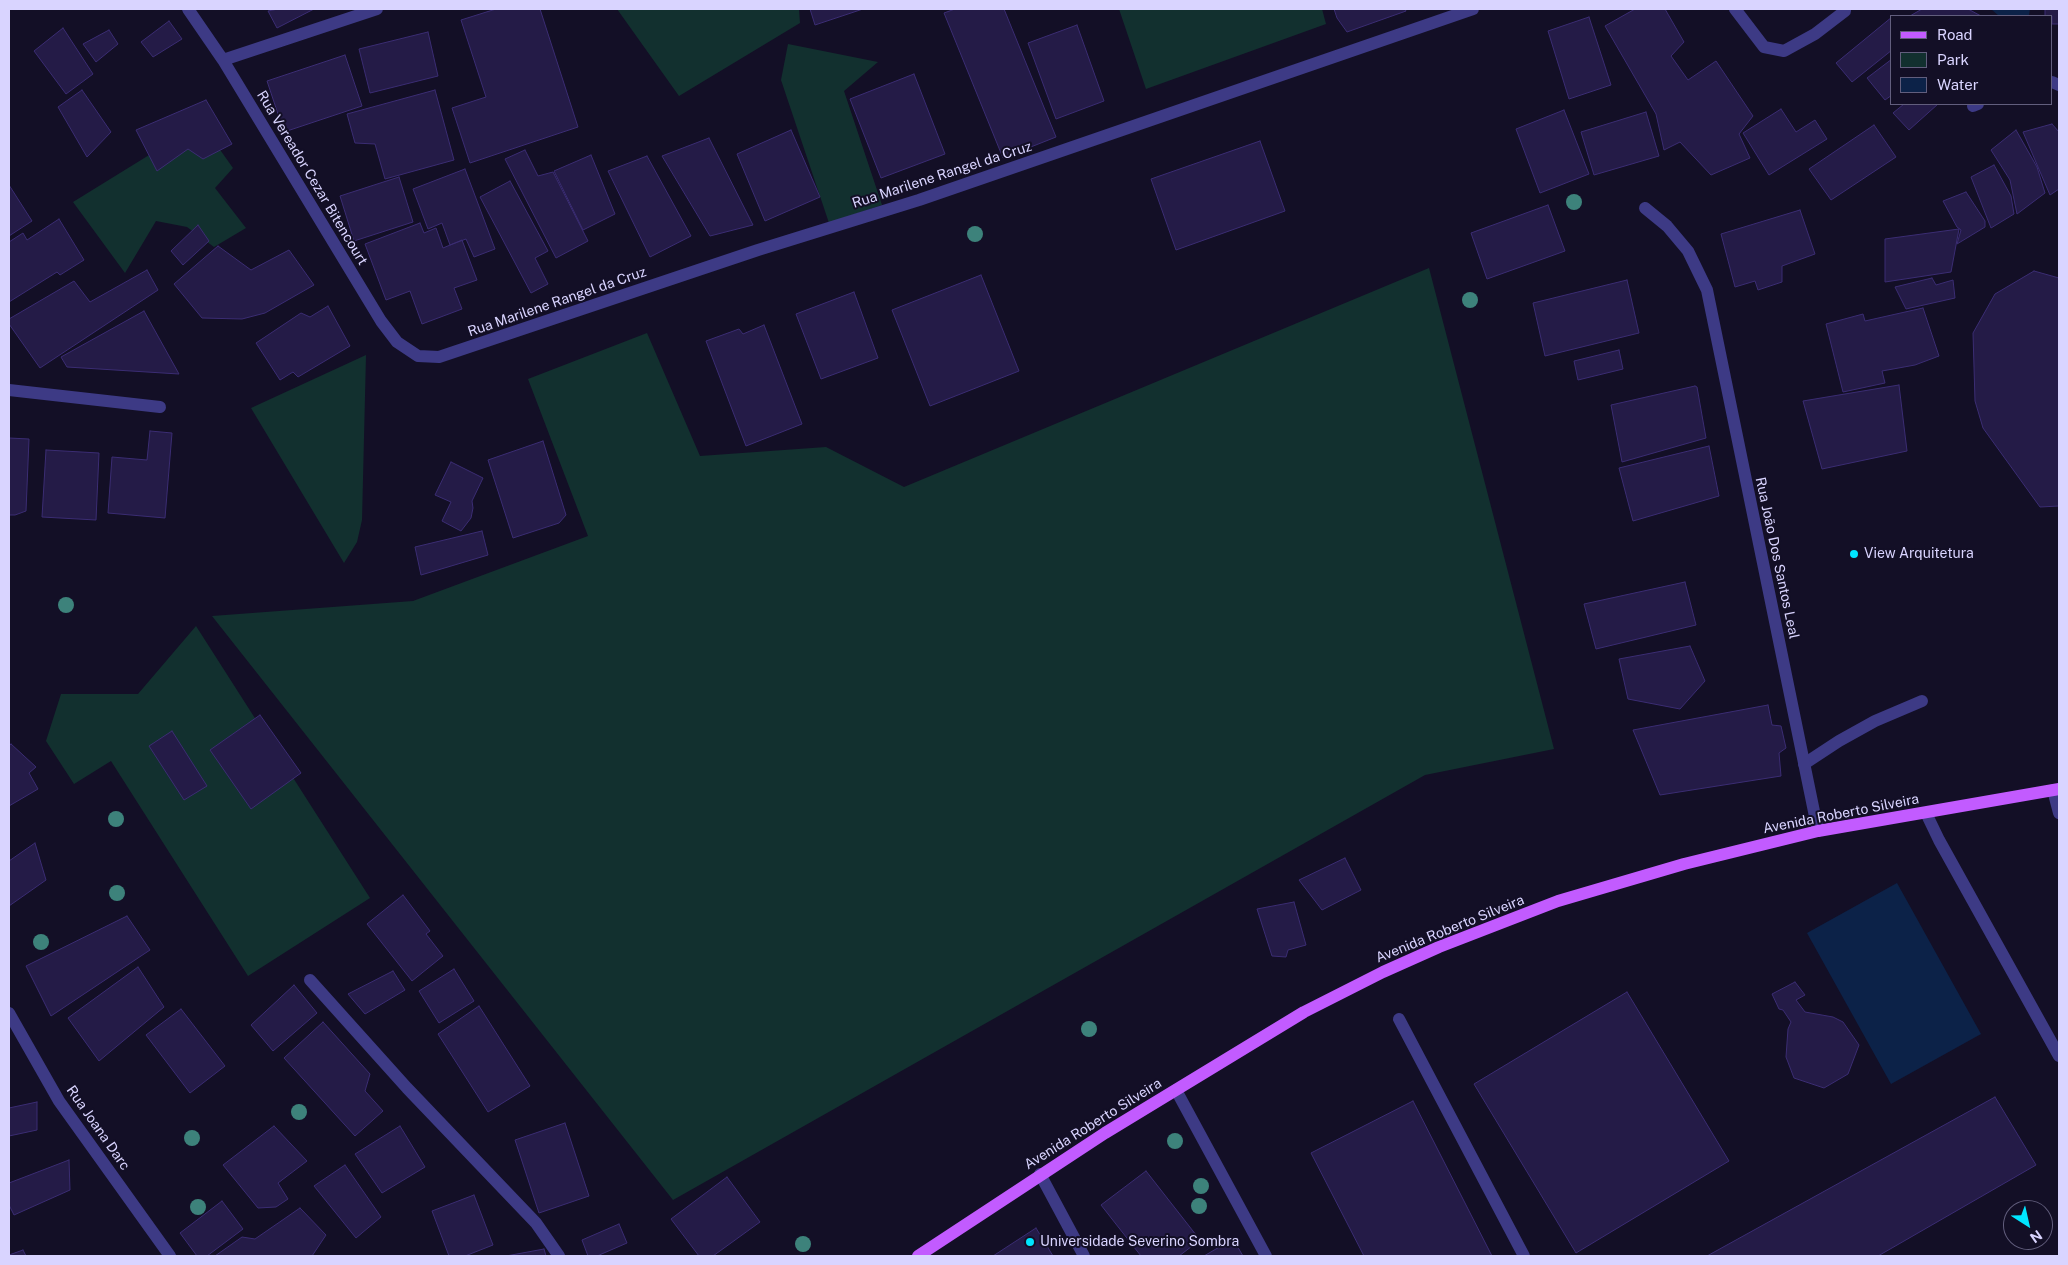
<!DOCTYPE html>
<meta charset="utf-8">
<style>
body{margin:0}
#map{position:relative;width:2068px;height:1265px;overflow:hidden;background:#130f26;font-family:"Public Sans",sans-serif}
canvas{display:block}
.frame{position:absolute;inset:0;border:10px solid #d9d4ff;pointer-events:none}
.legend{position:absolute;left:1890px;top:15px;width:162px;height:90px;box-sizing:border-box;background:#130f26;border:1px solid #625e7d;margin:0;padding:6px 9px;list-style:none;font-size:15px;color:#d9d4ff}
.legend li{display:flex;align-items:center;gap:10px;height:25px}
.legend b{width:25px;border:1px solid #625e7d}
.north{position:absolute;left:2003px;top:1200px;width:50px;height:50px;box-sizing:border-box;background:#130f26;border:1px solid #625e7d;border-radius:50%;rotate:145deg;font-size:14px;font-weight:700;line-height:20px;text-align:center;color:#d9d4ff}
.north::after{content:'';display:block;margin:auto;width:18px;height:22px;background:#00e5ff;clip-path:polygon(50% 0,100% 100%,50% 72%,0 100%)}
</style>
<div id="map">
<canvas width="2068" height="1265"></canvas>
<div class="frame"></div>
<ul class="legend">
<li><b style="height:6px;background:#c25bff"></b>Road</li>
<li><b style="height:14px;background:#12302f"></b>Park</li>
<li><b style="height:14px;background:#0c2248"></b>Water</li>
</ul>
<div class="north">N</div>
</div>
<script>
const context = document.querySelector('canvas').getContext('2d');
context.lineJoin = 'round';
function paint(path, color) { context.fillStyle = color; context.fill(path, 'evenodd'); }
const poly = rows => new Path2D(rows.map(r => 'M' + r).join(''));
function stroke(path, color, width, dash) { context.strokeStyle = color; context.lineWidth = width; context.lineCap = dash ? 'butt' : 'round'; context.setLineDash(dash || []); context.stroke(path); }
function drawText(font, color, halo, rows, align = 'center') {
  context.font = font + ' "Public Sans",sans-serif'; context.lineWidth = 4; context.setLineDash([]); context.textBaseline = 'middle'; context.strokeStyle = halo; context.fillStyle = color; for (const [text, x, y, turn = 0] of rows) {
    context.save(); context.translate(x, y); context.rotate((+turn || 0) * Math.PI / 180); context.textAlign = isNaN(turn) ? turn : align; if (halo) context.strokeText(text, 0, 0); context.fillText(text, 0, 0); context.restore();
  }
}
paint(poly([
 [617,9,799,9,800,23,679,96],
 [1119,9,1322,9,1326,24,1146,89],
 [788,44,878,62,844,91,882,205,829,223,781,80],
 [201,123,233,168,215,188,246,228,214,247,187,227,156,221,125,273,73,202],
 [1429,268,1554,749,1425,775,673,1200,212,616,413,601,588,536,528,379,647,333,700,456,826,447,904,487],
 [366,355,362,520,357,542,344,563,251,408],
 [196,626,370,898,248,976,111,761,74,784,46,741,61,694,138,694]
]), '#12302f');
paint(poly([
 [1991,9,2030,9,2029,15,1999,16],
 [1897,883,1981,1034,1891,1084,1807,933]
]), '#0c2248');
const building = poly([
 [278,9,314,9,277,28,268,11,278,9],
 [496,9,540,9,578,127,470,163,452,108,486,97,461,20,496,9],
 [810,9,863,9,815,25,810,9],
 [955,9,1004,9,1056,137,1003,158,944,13,955,9],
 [1334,9,1405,9,1406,11,1347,32,1337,18,1334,9],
 [1635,9,1665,9,1684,42,1671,56,1688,80,1716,61,1753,116,1739,134,1750,158,1711,175,1680,142,1664,150,1656,114,1605,26,1635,9],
 [1922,9,1968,9,1981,16,1910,16,1922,9],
 [2045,9,2059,9,2059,38,2059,24,2052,24,2052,16,2045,16,2045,9],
 [1589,17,1611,85,1569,99,1548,31,1589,17],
 [1892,17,1892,50,1852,82,1836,63,1892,17],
 [169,21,182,39,153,57,141,42,169,21],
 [1077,25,1104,101,1056,119,1028,43,1077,25],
 [63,28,93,74,66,94,34,51,63,28],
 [109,30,118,44,96,62,83,44,109,30],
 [428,32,438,76,370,93,359,49,428,32],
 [345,55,362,106,284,132,267,81,345,55],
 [1892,59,1892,95,1885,100,1867,78,1892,59],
 [914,74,945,154,881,178,850,99,914,74],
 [82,90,111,132,87,157,58,107,82,90],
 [435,90,454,160,385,179,375,144,355,143,347,114,435,90],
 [206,100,232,144,203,159,188,149,157,171,136,130,206,100],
 [1904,104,1938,104,1909,130,1893,113,1904,104],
 [1781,109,1796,132,1815,120,1827,139,1769,175,1743,133,1781,109],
 [1564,110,1589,174,1540,193,1516,129,1564,110],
 [1646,112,1659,156,1594,175,1581,132,1646,112],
 [2052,124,2059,132,2059,189,2050,195,2023,132,2052,124],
 [1874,125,1896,157,1831,200,1809,169,1874,125],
 [791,130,820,197,765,221,737,154,791,130],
 [2016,130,2037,167,2045,193,2017,214,2010,180,1991,150,2016,130],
 [709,138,753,225,710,236,662,156,709,138],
 [1260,141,1285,211,1176,250,1151,179,1260,141],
 [525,150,538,176,553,172,588,241,556,258,505,159,525,150],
 [591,155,615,214,583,230,554,171,591,155],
 [647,156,691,236,650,257,608,171,647,156],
 [1994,165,2011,196,2014,214,1991,228,1971,177,1994,165],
 [465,169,495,249,474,257,466,239,450,245,442,223,428,229,413,189,465,169],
 [399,177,413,222,354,241,340,196,399,177],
 [510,181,548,251,535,258,548,284,531,293,480,197,510,181],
 [9,185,32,221,9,236,9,185],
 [1966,192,1985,221,1985,227,1957,244,1961,230,1957,227,1943,201,1966,192],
 [1548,205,1565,251,1487,279,1471,233,1548,205],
 [1800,210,1815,254,1782,266,1782,282,1758,290,1755,281,1735,287,1721,234,1800,210],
 [59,219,84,260,60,275,57,272,9,302,9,242,23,233,27,240,59,219],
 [420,223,424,233,436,228,443,248,462,240,477,280,454,288,462,309,422,324,410,291,386,300,365,244,420,223],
 [198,225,209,241,183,265,171,251,198,225],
 [1959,229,1951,272,1885,282,1885,239,1959,229],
 [218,246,251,270,289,250,314,285,265,313,242,319,202,318,174,284,218,246],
 [147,270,158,290,40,368,9,324,9,319,74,281,90,302,147,270],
 [2034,271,2059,278,2059,506,2040,507,1983,428,1975,401,1973,333,1995,294,2034,271],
 [981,275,1019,371,930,406,892,310,981,275],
 [1932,278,1936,285,1953,280,1955,298,1906,309,1895,287,1932,278],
 [1627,280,1639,333,1545,356,1533,303,1627,280],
 [854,292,878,358,821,379,796,314,854,292],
 [328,306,350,346,298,377,293,372,280,380,256,343,301,313,310,317,328,306],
 [1923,308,1939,356,1915,365,1882,371,1885,383,1843,392,1826,324,1863,314,1865,321,1923,308],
 [144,311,179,374,67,367,61,357,144,311],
 [764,325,802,424,746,446,706,341,739,329,743,334,764,325],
 [1619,350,1623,369,1578,380,1574,361,1619,350],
 [1899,385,1907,451,1822,469,1803,401,1899,385],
 [1695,386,1697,387,1706,438,1622,462,1611,405,1695,386],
 [150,431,172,433,165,518,108,513,112,457,147,460,150,431],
 [9,438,29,439,26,511,15,515,9,515,9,438],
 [543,441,566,515,559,523,513,538,488,460,543,441],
 [1709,446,1719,496,1633,521,1619,468,1709,446],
 [46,450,99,453,96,520,42,517,46,450],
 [451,462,483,478,472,501,473,508,471,518,461,531,442,521,451,502,435,495,451,462],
 [482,531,488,555,421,575,415,547,482,531],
 [1685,582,1696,625,1596,649,1584,604,1685,582],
 [1690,646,1705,681,1680,709,1628,699,1619,659,1690,646],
 [1768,705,1772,725,1781,726,1786,748,1779,753,1781,776,1660,795,1633,730,1768,705],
 [260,715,301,773,251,809,210,750,260,715],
 [172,731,207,786,184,800,149,746,172,731],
 [11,744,36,767,29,773,38,789,9,806,9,746,11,744],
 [35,843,46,880,9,906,9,861,35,843],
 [1345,858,1361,890,1322,910,1299,880,1345,858],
 [403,895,430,931,426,934,443,956,412,981,367,924,403,895],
 [1294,902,1306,945,1288,950,1286,957,1272,956,1257,909,1294,902],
 [127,916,150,950,51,1016,26,966,127,916],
 [138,967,164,1007,99,1061,68,1018,138,967],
 [454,969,474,1001,439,1023,419,991,454,969],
 [393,971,405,990,365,1014,348,994,393,971],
 [1795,982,1805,995,1796,1000,1805,1012,1833,1017,1843,1022,1859,1045,1848,1074,1824,1088,1794,1078,1786,1057,1788,1029,1791,1022,1783,1010,1779,1009,1772,994,1795,982],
 [294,985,317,1013,273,1051,251,1025,294,985],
 [1627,992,1729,1161,1576,1253,1474,1084,1627,992],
 [479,1006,530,1086,488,1112,438,1034,479,1006],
 [181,1009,225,1066,190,1093,146,1035,181,1009],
 [323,1022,370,1074,365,1091,383,1111,355,1136,284,1058,323,1022],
 [1995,1097,2036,1165,1878,1256,1707,1256,1995,1097],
 [1413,1101,1492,1256,1364,1256,1311,1153,1413,1101],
 [37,1102,37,1130,9,1136,9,1108,37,1102],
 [565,1123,589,1196,539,1213,515,1140,565,1123],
 [274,1126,307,1161,278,1183,288,1199,276,1207,258,1208,223,1165,274,1126],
 [400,1126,425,1167,382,1193,355,1154,400,1126],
 [69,1160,70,1190,14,1215,9,1205,9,1183,69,1160],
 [345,1165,381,1217,356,1238,314,1186,345,1165],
 [1146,1171,1200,1240,1179,1256,1141,1256,1101,1205,1146,1171],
 [727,1177,760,1222,713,1256,699,1256,671,1219,727,1177],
 [474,1195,493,1245,465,1256,449,1256,432,1211,474,1195],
 [222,1201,243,1229,207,1256,197,1256,180,1233,222,1201],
 [300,1208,326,1235,312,1256,215,1256,242,1237,255,1239,300,1208],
 [619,1224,627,1243,597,1256,588,1256,582,1240,619,1224],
 [1036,1228,1053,1256,993,1256,1036,1228],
 [1233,1239,1243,1256,1204,1256,1233,1239],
 [544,1249,546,1256,506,1256,544,1249],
 [23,1250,26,1256,9,1256,9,1255,23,1250]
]);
paint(building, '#241b47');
stroke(building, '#3b2d73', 1);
stroke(poly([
 [2052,82,2059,85],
 [1973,106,1978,104],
 [1804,764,1839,741,1875,721,1922,701],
 [2053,790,2059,813],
 [1926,813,1939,840,2059,1056],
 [1399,1019,1524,1256],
 [1176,1090,1266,1256]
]), '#3d3a85', 12);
stroke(poly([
 [188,9,223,60,381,321,397,342,418,356,439,357,758,250,919,200,1473,9],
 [1735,9,1764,47,1784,51,1815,34,1845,11,1845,9],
 [223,60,377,9],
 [1645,208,1667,226,1688,251,1707,290,1818,831],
 [9,390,160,407],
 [310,980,407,1088,536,1223,559,1256],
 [9,1013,59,1101,170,1256],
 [1040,1174,1084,1256]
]), '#3d3a85', 12);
stroke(poly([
 [918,1256,1105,1133,1304,1012,1383,972,1439,947,1558,901,1684,864,1818,831,2059,789]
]), '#c25bff', 12);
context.fillStyle = '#3d827b';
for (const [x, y] of [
 [1574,202],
 [975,234],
 [1470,300],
 [66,605],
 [116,819],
 [117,893],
 [41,942],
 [1089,1029],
 [299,1112],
 [192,1138],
 [1175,1141],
 [1201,1186],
 [1199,1206],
 [198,1207],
 [803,1244]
]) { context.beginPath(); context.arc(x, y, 8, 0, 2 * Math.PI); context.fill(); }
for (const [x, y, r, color] of [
 [1854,554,5,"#00e5ff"],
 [1030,1242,5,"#00e5ff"]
]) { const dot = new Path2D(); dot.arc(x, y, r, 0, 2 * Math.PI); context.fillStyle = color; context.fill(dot); stroke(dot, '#130f26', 2); }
drawText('14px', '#d9d4ff', '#130f26', [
 ["Rua Marilene Rangel da Cruz",942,175,-18],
 ["Rua Vereador Cezar Bitencourt",312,178,59],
 ["Rua Marilene Rangel da Cruz",557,302,-19],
 ["Rua João Dos Santos Leal",1777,558,78],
 ["Avenida Roberto Silveira",1841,814,-11],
 ["Avenida Roberto Silveira",1450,929,-22],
 ["Avenida Roberto Silveira",1093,1124,-32],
 ["Rua Joana Darc",98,1128,55]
]);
drawText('14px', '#d9d4ff', '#130f26', [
 ["View Arquitetura",1864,554],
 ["Universidade Severino Sombra",1040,1242]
], 'left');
</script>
